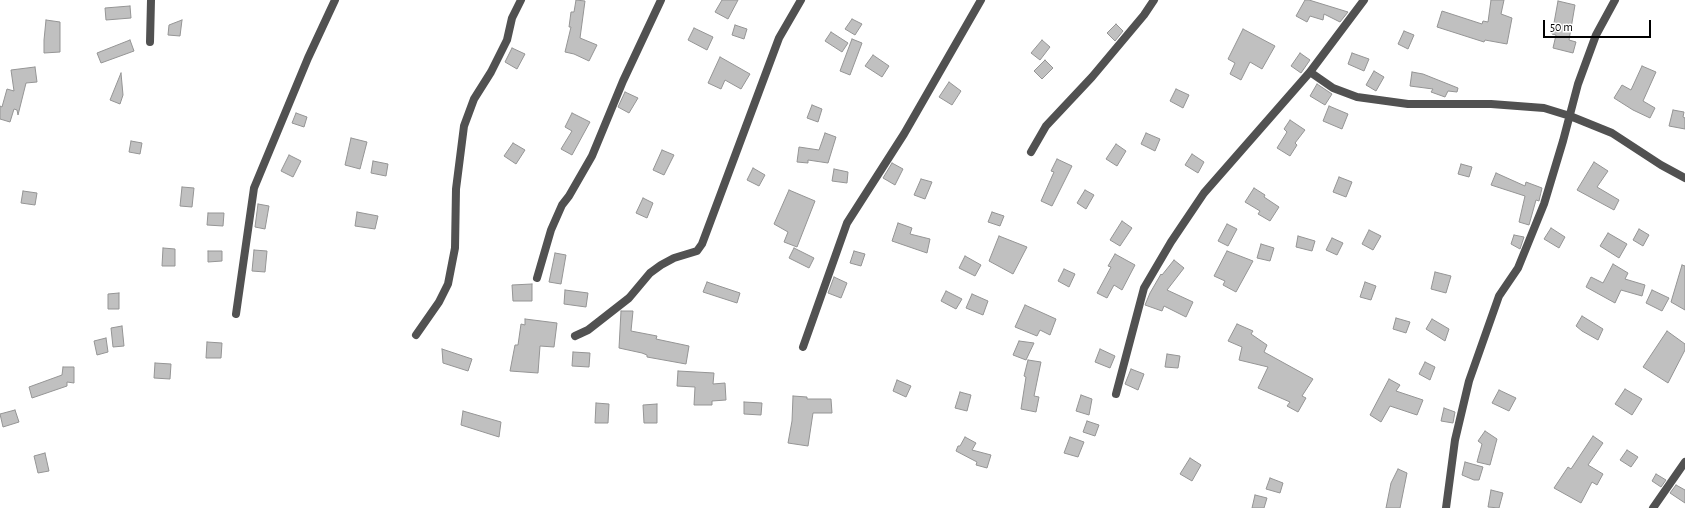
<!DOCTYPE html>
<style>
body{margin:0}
#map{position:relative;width:1685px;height:508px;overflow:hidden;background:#fff;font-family:"Alegreya Sans",sans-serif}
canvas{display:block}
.scale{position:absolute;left:1543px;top:20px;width:108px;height:18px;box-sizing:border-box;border:2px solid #000;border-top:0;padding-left:5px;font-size:12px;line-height:14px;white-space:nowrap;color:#000;-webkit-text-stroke:3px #fff;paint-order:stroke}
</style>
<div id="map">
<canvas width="1685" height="508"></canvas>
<div class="scale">50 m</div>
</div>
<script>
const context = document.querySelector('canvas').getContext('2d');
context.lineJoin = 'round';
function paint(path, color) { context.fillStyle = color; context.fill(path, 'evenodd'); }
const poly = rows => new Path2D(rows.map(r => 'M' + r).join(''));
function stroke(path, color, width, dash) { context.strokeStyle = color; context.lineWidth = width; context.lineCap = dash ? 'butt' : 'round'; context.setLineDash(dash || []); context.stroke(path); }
const building = poly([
 [576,0,585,1,580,38,597,45,589,61,574,54,565,52,571,27,569,27,571,12,574,12,576,0],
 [722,0,738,0,728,19,715,12,722,0],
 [1305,0,1309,0,1348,12,1340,22,1324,14,1323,20,1310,16,1307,22,1296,16,1305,0],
 [1491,0,1504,0,1501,14,1512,18,1507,44,1485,40,1484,42,1437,27,1442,11,1482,24,1483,21,1488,22,1491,0],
 [1558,1,1575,5,1569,40,1576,42,1573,53,1553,48,1556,35,1552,34,1558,1],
 [130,6,131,18,106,20,105,8,130,6],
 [852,19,862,24,855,35,845,29,852,19],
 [46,20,60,22,60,52,44,53,44,40,46,20],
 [182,20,180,36,168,35,169,25,182,20],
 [1116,24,1123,31,1115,41,1107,33,1116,24],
 [735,25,747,29,744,39,732,35,735,25],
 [694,28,713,37,707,50,688,40,694,28],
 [1243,29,1275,46,1262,69,1250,62,1241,80,1230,74,1235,63,1228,59,1243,29],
 [1404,31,1414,35,1408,49,1398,44,1404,31],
 [831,32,848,43,842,52,825,41,831,32],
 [852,39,862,43,850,75,840,71,852,39],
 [130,40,134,51,101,63,97,53,130,40],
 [1042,40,1050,47,1040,60,1031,53,1042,40],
 [512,48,525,54,517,69,505,62,512,48],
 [1300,53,1310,60,1301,73,1291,66,1300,53],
 [1352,53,1369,59,1364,71,1348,64,1352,53],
 [873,55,889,66,882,77,865,66,873,55],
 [720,57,750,74,741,89,725,80,721,89,708,83,720,57],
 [1045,60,1053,68,1042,79,1034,71,1045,60],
 [1642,66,1656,72,1643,101,1655,108,1650,118,1633,110,1614,98,1622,85,1631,90,1642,66],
 [35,67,37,82,26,83,18,115,17,110,14,109,10,122,0,119,0,106,2,107,7,89,14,91,11,70,35,67],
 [1374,71,1384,77,1376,91,1366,85,1374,71],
 [1412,72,1423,74,1458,88,1457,92,1448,91,1445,97,1431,92,1433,89,1410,86,1412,72],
 [121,73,123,95,120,104,110,100,121,73],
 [949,82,961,91,952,105,939,97,949,82],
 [1317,84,1332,94,1325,105,1310,96,1317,84],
 [1176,89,1189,95,1183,108,1170,101,1176,89],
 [625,92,638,98,629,113,618,107,625,92],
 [812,105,822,109,818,122,807,118,812,105],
 [1329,106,1348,114,1342,129,1323,121,1329,106],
 [1673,110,1684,112,1683,117,1685,118,1685,129,1669,126,1673,110],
 [296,113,307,117,304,127,292,123,296,113],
 [572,113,590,122,572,155,561,149,572,131,565,127,572,113],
 [1290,120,1305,130,1295,143,1297,145,1290,156,1277,148,1287,132,1284,129,1290,120],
 [825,133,836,137,828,163,808,160,808,163,797,162,799,147,819,150,825,133],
 [1146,133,1160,139,1155,151,1141,144,1146,133],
 [351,138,367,142,360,169,345,165,351,138],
 [131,141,142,143,140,154,129,152,131,141],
 [513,143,525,150,516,164,504,156,513,143],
 [1116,144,1126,151,1117,166,1106,159,1116,144],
 [662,150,674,155,664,175,653,170,662,150],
 [1192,154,1204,162,1198,173,1185,165,1192,154],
 [289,155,301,161,293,177,281,171,289,155],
 [1057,159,1072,166,1052,206,1041,201,1054,172,1051,171,1057,159],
 [373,161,388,164,386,176,371,173,373,161],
 [1594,162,1608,171,1597,187,1619,200,1614,210,1577,190,1594,162],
 [892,163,903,169,895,185,883,178,892,163],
 [1461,164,1472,167,1469,177,1458,174,1461,164],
 [753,168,765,175,759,186,747,180,753,168],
 [834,169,848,172,847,183,832,181,834,169],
 [1496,173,1525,186,1526,182,1542,188,1539,201,1536,200,1529,225,1519,222,1525,196,1491,185,1496,173],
 [1339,177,1352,182,1346,197,1333,192,1339,177],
 [921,179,932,182,925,199,914,195,921,179],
 [182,187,194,188,192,207,180,206,182,187],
 [1254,188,1265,195,1264,197,1279,207,1270,221,1258,214,1260,211,1245,202,1254,188],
 [789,190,815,201,797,247,784,242,788,232,774,224,789,190],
 [1085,190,1094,195,1086,209,1077,203,1085,190],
 [23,191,37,193,35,205,21,203,23,191],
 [643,198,653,203,647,218,636,213,643,198],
 [258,204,269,206,265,229,255,227,258,204],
 [357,212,378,216,375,229,355,226,357,212],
 [992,212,1004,216,1000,226,988,222,992,212],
 [208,213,224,213,223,226,207,225,208,213],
 [1122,221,1132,228,1120,246,1110,240,1122,221],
 [898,223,912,228,910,234,930,239,927,253,892,241,898,223],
 [1227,224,1237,229,1228,246,1218,241,1227,224],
 [1551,228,1565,237,1559,248,1544,239,1551,228],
 [1639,229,1649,235,1643,246,1633,240,1639,229],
 [1369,230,1381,236,1373,250,1362,244,1369,230],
 [1608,233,1627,244,1619,258,1600,246,1608,233],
 [1514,235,1524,237,1520,249,1511,244,1514,235],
 [999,236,1027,247,1013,274,989,261,999,236],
 [1298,236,1315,241,1312,251,1296,247,1298,236],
 [1332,238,1343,243,1337,255,1326,250,1332,238],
 [1261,244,1274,248,1270,261,1257,258,1261,244],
 [163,248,175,249,175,266,162,266,163,248],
 [794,248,814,258,809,268,789,258,794,248],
 [254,250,267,251,265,272,252,271,254,250],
 [208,251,222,251,222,261,208,262,208,251],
 [854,251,865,254,861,266,850,263,854,251],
 [1227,251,1253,261,1236,292,1223,285,1225,281,1214,276,1227,251],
 [555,253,566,255,561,284,549,282,555,253],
 [1115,254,1135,265,1122,290,1114,285,1107,298,1097,293,1111,267,1108,266,1115,254],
 [965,256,981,265,975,276,959,268,965,256],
 [1174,260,1184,268,1167,290,1193,302,1186,317,1164,306,1162,311,1145,305,1150,293,1161,274,1162,275,1174,260],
 [1613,264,1628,273,1625,279,1645,285,1642,296,1621,290,1615,303,1586,287,1591,277,1603,283,1613,264],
 [1682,265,1685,266,1685,310,1671,302,1682,265],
 [1064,269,1075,274,1069,287,1058,281,1064,269],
 [1435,272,1451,276,1446,293,1431,289,1435,272],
 [834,277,847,283,841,298,828,293,834,277],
 [707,282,740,293,737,303,703,292,707,282],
 [1365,282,1376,286,1371,300,1360,297,1365,282],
 [532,284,532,301,513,301,512,285,532,284],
 [565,290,588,293,586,307,564,304,565,290],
 [1652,290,1669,298,1662,311,1646,303,1652,290],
 [946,291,962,299,956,309,941,301,946,291],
 [119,293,119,309,108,309,108,294,119,293],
 [972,294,988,301,983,315,966,308,972,294],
 [1025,305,1056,319,1050,335,1040,330,1037,336,1015,327,1025,305],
 [621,311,633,311,631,331,657,336,656,339,689,346,686,364,647,357,647,355,642,353,619,348,621,311],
 [1582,316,1603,329,1598,340,1582,331,1576,326,1582,316],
 [1396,318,1410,322,1406,333,1393,329,1396,318],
 [525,319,557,323,554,347,540,346,538,373,510,371,515,345,518,345,521,324,525,325,525,319],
 [1432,319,1449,329,1445,341,1426,329,1432,319],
 [1237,324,1253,331,1251,334,1267,345,1264,352,1313,379,1302,396,1306,398,1298,412,1287,406,1290,402,1258,388,1268,367,1239,360,1242,347,1228,341,1237,324],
 [122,326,124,346,113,347,111,328,122,326],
 [1667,331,1685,344,1685,350,1668,383,1643,367,1667,331],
 [106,338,108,352,97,355,94,341,106,338],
 [1019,341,1034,343,1026,360,1013,355,1019,341],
 [207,342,222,343,221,358,206,358,207,342],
 [442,349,472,359,468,371,443,363,442,349],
 [1100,349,1115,356,1110,368,1095,362,1100,349],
 [573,352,590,353,589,367,572,366,573,352],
 [1167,354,1180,356,1178,368,1165,367,1167,354],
 [1028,360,1041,362,1034,396,1039,397,1036,412,1021,409,1026,377,1024,376,1028,360],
 [1425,362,1435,367,1430,380,1419,374,1425,362],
 [155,363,171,364,170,379,154,378,155,363],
 [63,367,74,367,74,383,67,382,67,386,32,398,29,387,62,375,63,367],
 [1131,369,1144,374,1138,390,1125,384,1131,369],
 [678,371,714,373,713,384,725,383,726,400,712,401,712,405,694,405,695,387,677,386,678,371],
 [1389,379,1400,385,1396,391,1423,400,1417,415,1390,406,1381,422,1370,415,1389,379],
 [897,380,911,386,906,397,893,391,897,380],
 [1625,389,1642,399,1632,415,1615,404,1625,389],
 [1499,390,1516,398,1509,411,1492,403,1499,390],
 [960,392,971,395,967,411,955,408,960,392],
 [1081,395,1092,399,1089,415,1076,411,1081,395],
 [793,396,807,397,807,399,831,399,832,413,813,413,808,446,788,443,792,421,793,396],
 [744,402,762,403,761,415,744,414,744,402],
 [596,403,609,404,608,423,595,423,596,403],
 [657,404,657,423,644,423,643,405,657,404],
 [1444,408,1455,412,1453,423,1441,421,1444,408],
 [15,410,19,422,3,427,0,414,15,410],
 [463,411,501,422,499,437,461,425,463,411],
 [1087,421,1099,425,1095,436,1083,432,1087,421],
 [1485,431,1497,439,1490,465,1477,462,1482,444,1478,441,1485,431],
 [1593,436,1603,443,1588,465,1603,474,1597,485,1592,482,1581,503,1554,488,1568,467,1571,469,1593,436],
 [965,437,976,443,972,450,991,455,987,468,976,465,977,462,956,451,958,446,960,446,965,437],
 [1070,437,1084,442,1078,457,1064,453,1070,437],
 [1627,450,1638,457,1631,467,1620,460,1627,450],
 [45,453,49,471,38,473,34,456,45,453],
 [1190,458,1201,465,1192,481,1180,474,1190,458],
 [1465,462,1483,467,1479,480,1474,480,1462,475,1465,462],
 [1398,469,1407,473,1400,508,1386,508,1391,483,1398,469],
 [1656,474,1666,480,1661,487,1652,481,1656,474],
 [1270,478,1283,483,1280,493,1266,489,1270,478],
 [1676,485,1685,490,1685,503,1670,493,1676,485],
 [1491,490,1503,493,1499,508,1488,507,1491,490],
 [1255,495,1267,498,1264,508,1252,508,1255,495]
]);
paint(building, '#c0c0c0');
stroke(building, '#959595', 1);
stroke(poly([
 [150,42,151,0],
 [1310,72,1333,88,1357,97,1408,104,1491,104,1544,108,1570,116,1612,133,1661,165,1685,178],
 [1031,152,1046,126,1092,77,1144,15,1154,0],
 [537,278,551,230,562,205,569,196,592,156,623,81,661,0],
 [236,314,254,188,308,58,335,0],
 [416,335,439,302,448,284,455,248,456,189,464,126,474,99,491,72,507,40,512,18,521,0],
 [575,336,588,330,629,298,650,273,661,265,674,258,697,251,702,244,779,38,801,0],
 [803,347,847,223,904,134,981,0],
 [1116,394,1144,288,1171,242,1204,193,1310,72,1364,0],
 [1446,508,1455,440,1469,381,1499,296,1518,268,1544,204,1563,141,1578,84,1596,35,1615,0],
 [1653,508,1685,462]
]), '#515151', 8);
</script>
